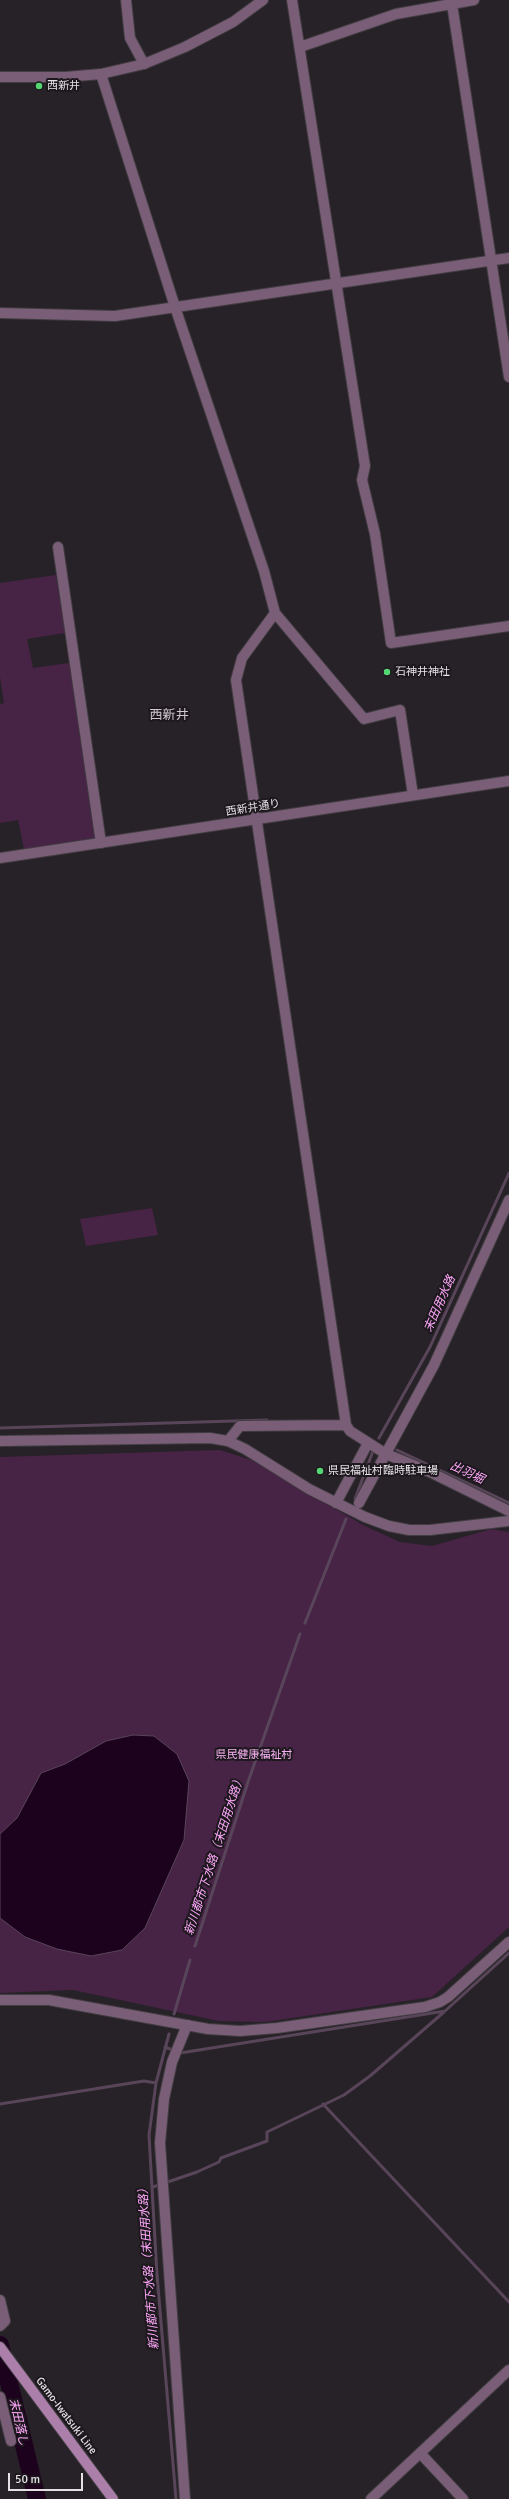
<!DOCTYPE html>
<meta charset="utf-8">
<style>
body{margin:0}
#map{position:relative;width:509px;height:2499px;overflow:hidden;background:#272227;font-family:Signika,sans-serif}
canvas{display:block}
.scale{position:absolute;left:8px;top:2473px;width:75px;height:18px;box-sizing:border-box;border:2px solid #e4e0e4;border-top:0;padding-left:5px;font-size:12px;line-height:14px;white-space:nowrap;color:#e4e0e4;-webkit-text-stroke:3px #1d181d;paint-order:stroke}
</style>
<div id="map">
<canvas width="509" height="2499"></canvas>
<div class="scale">50 m</div>
</div>
<script>
const context = document.querySelector('canvas').getContext('2d');
context.lineJoin = 'round';
function paint(path, color) { context.fillStyle = color; context.fill(path, 'evenodd'); }
const poly = rows => new Path2D(rows.map(r => 'M' + r).join(''));
function stroke(path, color, width, dash) { context.strokeStyle = color; context.lineWidth = width; context.lineCap = dash ? 'butt' : 'round'; context.setLineDash(dash || []); context.stroke(path); }
function drawText(font, color, halo, rows, align = 'center') {
  context.font = font + ' Signika,"Noto Sans JP",sans-serif'; context.lineWidth = 4; context.setLineDash([]); context.textBaseline = 'middle'; context.strokeStyle = halo; context.fillStyle = color; for (const [text, x, y, turn = 0] of rows) {
    context.save(); context.translate(x, y); context.rotate((+turn || 0) * Math.PI / 180); context.textAlign = isNaN(turn) ? turn : align; if (halo) context.strokeText(text, 0, 0); context.fillText(text, 0, 0); context.restore();
  }
}
paint(poly([
 [56,575,65,633,27,639,33,668,69,663,95,838,24,849,18,820,0,823,0,704,4,703,0,677,0,583],
 [152,1208,158,1235,86,1246,80,1219],
 [220,1450,251,1460,365,1526,400,1542,432,1546,491,1529,509,1532,509,1927,432,1997,265,2022,219,2021,73,1990,0,1993,0,1457]
]), '#472346');
const water = poly([
 [133,1735,154,1736,177,1754,189,1781,184,1840,145,1928,122,1950,91,1956,57,1949,25,1937,0,1918,0,1834,17,1818,41,1773,65,1764,106,1741,133,1735]
]);
paint(water, '#1d021d');
stroke(water, '#594559', 1);
stroke(poly([
 [0,1428,267,1420],
 [379,1438,430,1347,509,1173],
 [397,1450,509,1503],
 [355,1499,373,1451],
 [305,1623,346,1519],
 [195,1946,248,1782,300,1634],
 [174,2014,190,1960],
 [169,2034,156,2083,149,2135,157,2275,176,2499],
 [165,2047,180,2053,445,2011,509,1953],
 [0,2104,144,2081,156,2083],
 [323,2104,509,2302],
 [153,2187,197,2172,219,2162,221,2158,267,2141,267,2132,344,2095,370,2076,444,2012]
]), '#594559', 3);
stroke(poly([
 [0,2345,37,2499]
]), '#1d021d', 18);
const minor = poly([
 [126,0,130,38,144,64],
 [292,0,365,466,362,480,375,534,391,643,509,626],
 [452,4,509,377],
 [300,47,396,14,474,0],
 [101,74,175,307,264,571,275,613,364,719,400,710,413,795],
 [0,313,115,316,509,258],
 [58,547,101,843],
 [275,613,242,658,236,680,346,1425],
 [228,1441,240,1426,346,1425,350,1431,386,1454,430,1472,509,1511],
 [336,1503,368,1443],
 [359,1503,434,1365,509,1200],
 [0,2300,5,2321,0,2326],
 [0,2397,11,2441],
 [420,2453,463,2499],
 [185,2499,160,2143,164,2099,172,2062,187,2025],
 [371,2499,509,2370]
]);
const tertiary = poly([
 [0,77,65,77,101,74,144,64,185,47,233,22,263,0],
 [0,858,509,781],
 [0,1441,210,1438,228,1441,245,1449,309,1489,365,1517,389,1526,409,1530,430,1530,509,1521],
 [0,2000,49,2000,208,2029,240,2031,277,2028,425,2007,440,2002,448,1997,509,1942]
]);
const secondary = poly([
 [0,2347,113,2499]
]);
stroke(minor, '#413d41', 12);
stroke(tertiary, '#413d41', 12);
stroke(secondary, '#413d41', 12);
stroke(minor, '#7a5e78', 10);
stroke(tertiary, '#7a5e78', 10);
stroke(secondary, '#ab7fa9', 10);
for (const [x, y, r, color] of [
 [39,86,4,"#54d672"],
 [387,672,4,"#54d672"],
 [320,1471,4,"#54d672"]
]) { const dot = new Path2D(); dot.arc(x, y, r, 0, 2 * Math.PI); context.fillStyle = color; context.fill(dot); stroke(dot, '#1d181d', 1.5); }
drawText('11px', '#e4e0e4', '#1d181d', [
 ["西新井",47,86],
 ["石神井神社",395,672],
 ["県民福祉村臨時駐車場",328,1471]
], 'left');
drawText('11px', '#e4e0e4', '#1d181d', [
 ["西新井通り",253,808,-9],
 ["Gamo-Iwatsuki Line",66,2416,53]
]);
drawText('11px', '#f8b2f4', '#1d181d', [
 ["県民健康福祉村",254,1755]
]);
drawText('italic 12px', '#ffa8fb', '#1d181d', [
 ["末田用水路",440,1304,-66],
 ["出羽堀",467,1473,25],
 ["新川都市下水路（末田用水路）",215,1855,-72],
 ["新川都市下水路（末田用水路）",149,2266,-94],
 ["末田落し",18,2422,77]
]);
drawText('13px', '#cfc8ce', '#1d181d', [
 ["西新井",169,716]
]);
</script>
